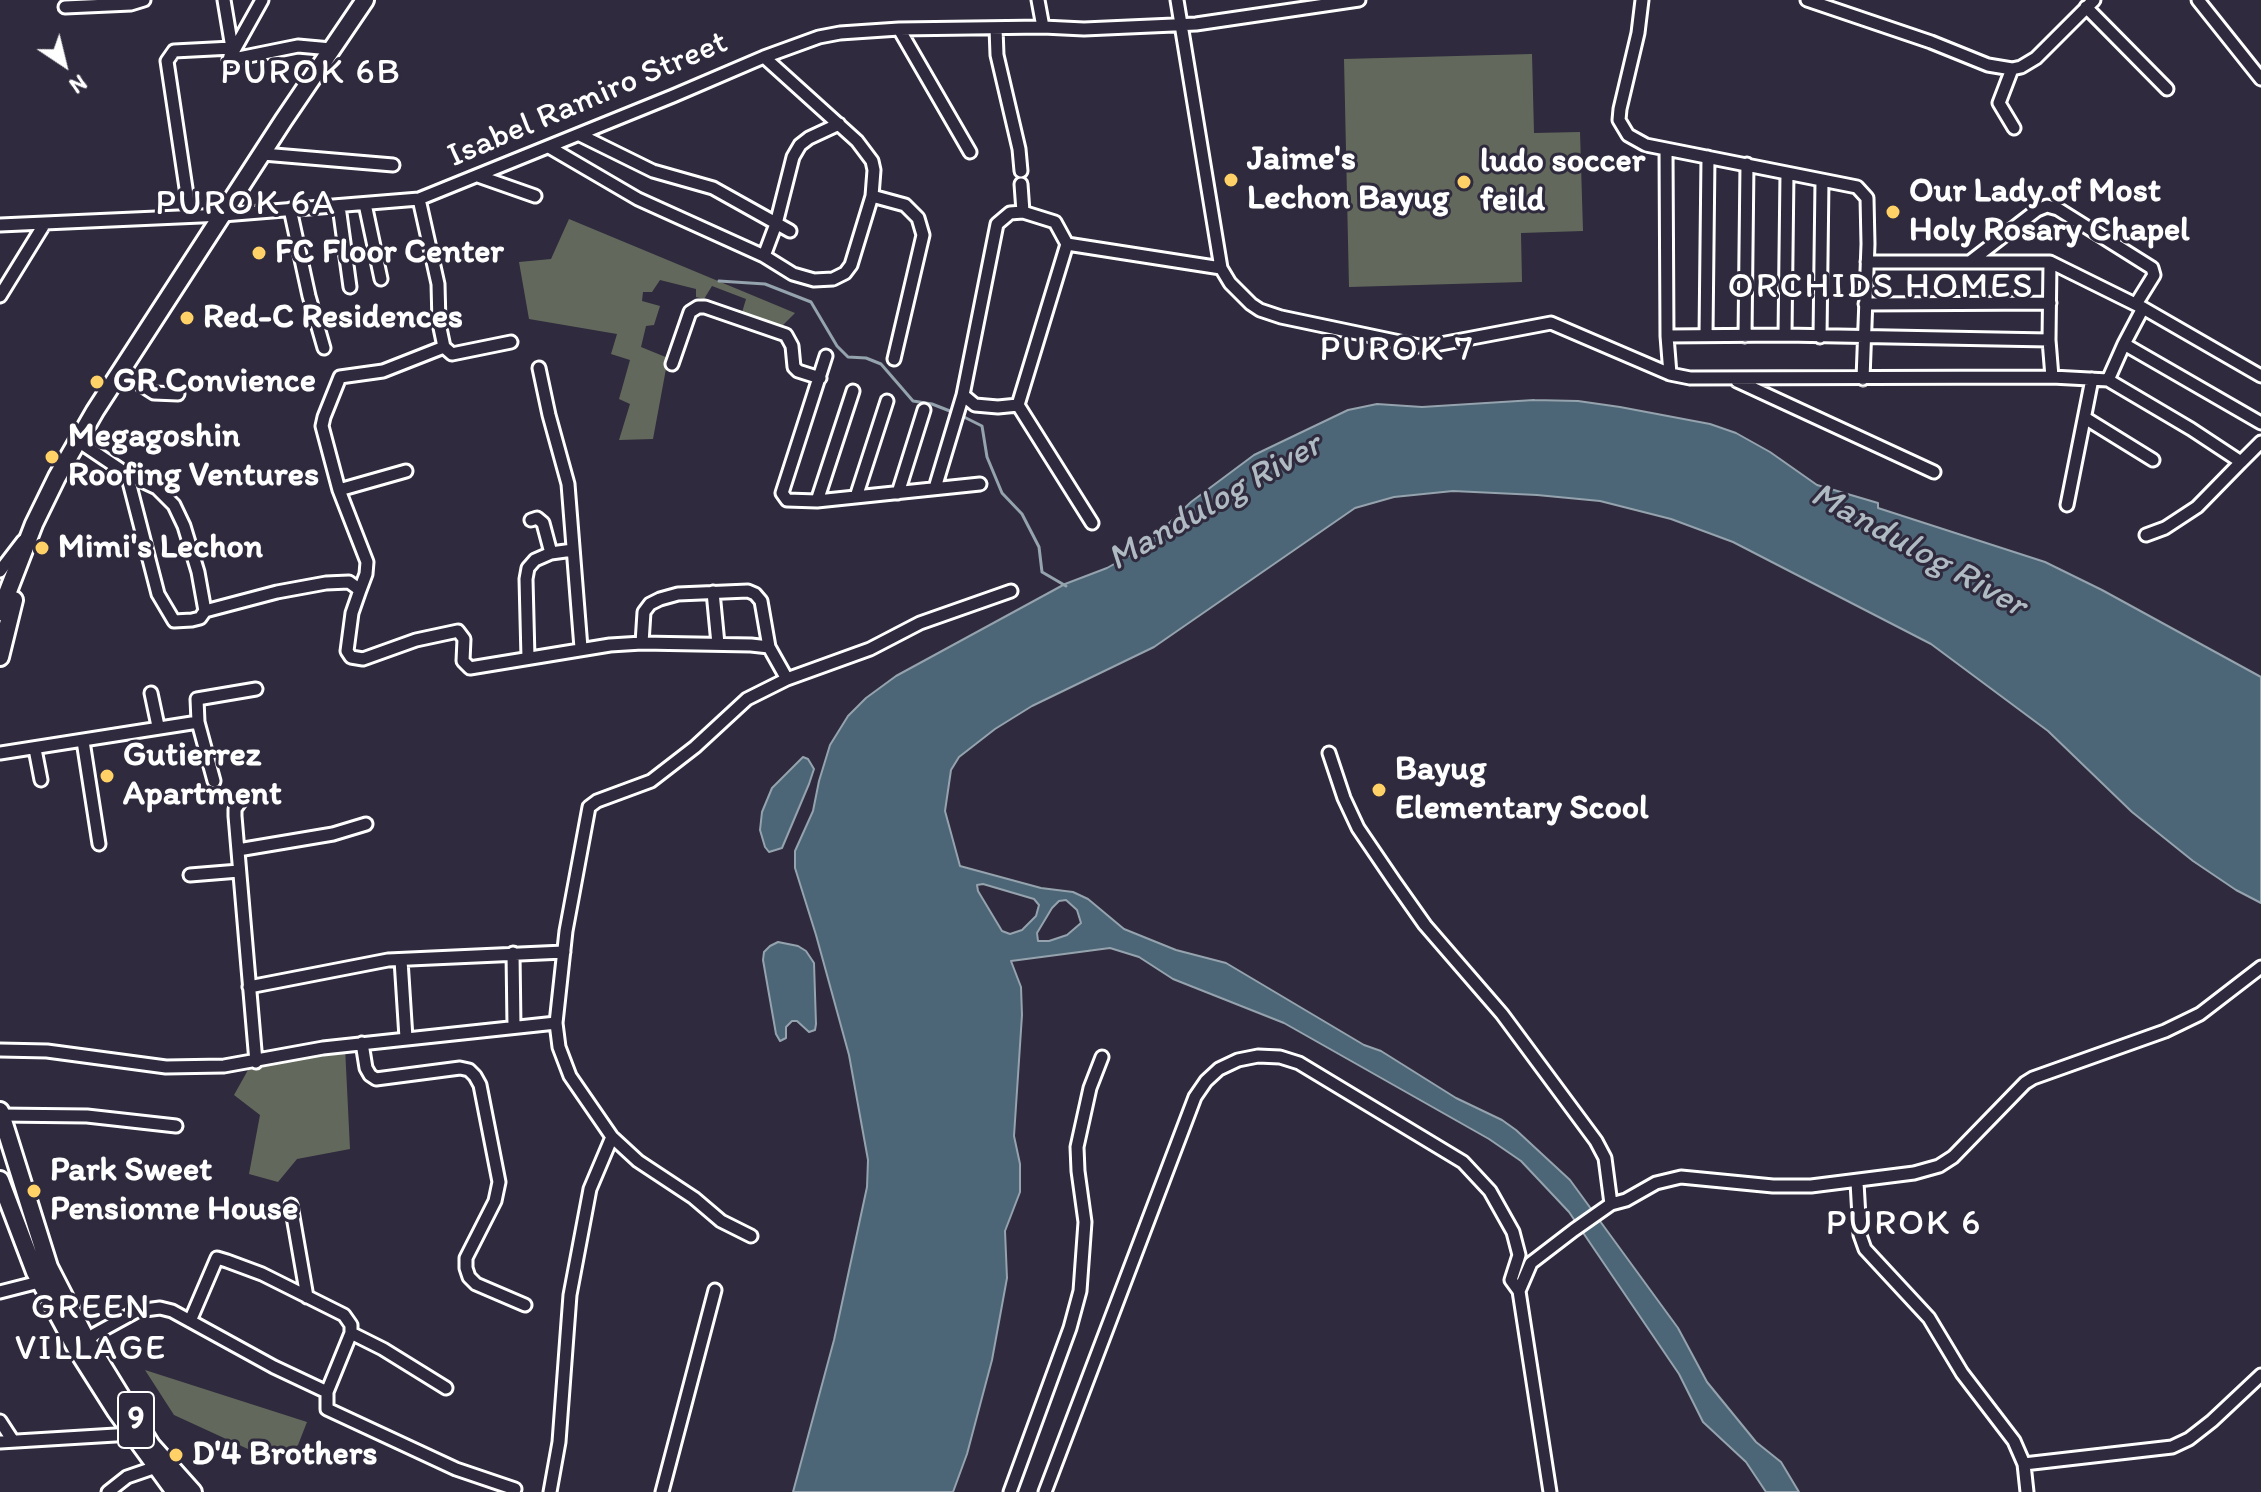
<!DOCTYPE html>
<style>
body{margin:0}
#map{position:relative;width:2261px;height:1492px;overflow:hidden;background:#2f2a3d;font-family:Itim,sans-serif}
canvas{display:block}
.north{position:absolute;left:24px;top:24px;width:80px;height:80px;-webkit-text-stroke:6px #2f2a3d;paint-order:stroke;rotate:145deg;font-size:22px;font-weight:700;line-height:32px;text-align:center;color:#fff}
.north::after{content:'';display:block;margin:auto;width:28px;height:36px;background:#fff;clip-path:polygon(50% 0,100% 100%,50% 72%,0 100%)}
</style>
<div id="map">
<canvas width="2261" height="1492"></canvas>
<div class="north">N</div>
</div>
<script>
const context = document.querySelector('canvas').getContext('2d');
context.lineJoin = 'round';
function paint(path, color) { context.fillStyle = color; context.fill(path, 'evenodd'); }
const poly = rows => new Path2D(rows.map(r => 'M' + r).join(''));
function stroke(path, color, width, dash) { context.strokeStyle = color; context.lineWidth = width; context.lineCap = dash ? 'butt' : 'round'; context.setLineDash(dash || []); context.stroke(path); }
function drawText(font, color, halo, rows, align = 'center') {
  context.font = font + ' Itim,sans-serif'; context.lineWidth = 6; context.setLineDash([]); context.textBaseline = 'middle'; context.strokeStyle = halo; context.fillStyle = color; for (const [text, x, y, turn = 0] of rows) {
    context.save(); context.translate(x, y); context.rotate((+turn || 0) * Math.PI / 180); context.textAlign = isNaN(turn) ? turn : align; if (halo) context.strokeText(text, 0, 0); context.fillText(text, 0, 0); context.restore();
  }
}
paint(poly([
 [1532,54,1534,133,1580,132,1583,231,1521,233,1522,282,1349,287,1344,59],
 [569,219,795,313,780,328,741,316,746,299,712,286,704,299,696,297,696,289,660,280,652,292,643,292,642,301,660,306,654,325,646,326,641,347,668,358,653,439,619,440,630,404,619,399,630,360,611,354,617,334,529,319,519,262,551,259],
 [345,1047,350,1149,297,1159,278,1182,249,1174,260,1115,234,1095,248,1070],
 [145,1370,307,1422,298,1445,274,1461,174,1415]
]), '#62695c');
const water = poly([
 [1534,400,1578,401,1620,407,1710,424,1736,433,1770,452,1817,485,1878,503,1878,508,2045,562,2102,590,2261,677,2261,903,2236,890,2193,861,2132,812,2048,731,1931,644,1733,542,1671,519,1600,501,1537,495,1453,491,1394,497,1355,508,1154,647,1032,706,995,729,959,757,951,770,945,811,960,866,1041,888,1073,892,1088,899,1124,929,1176,950,1226,963,1364,1045,1381,1051,1456,1098,1502,1120,1516,1130,1570,1180,1678,1328,1707,1382,1756,1442,1781,1462,1799,1492,1766,1492,1746,1462,1703,1422,1679,1374,1569,1212,1521,1161,1489,1139,1284,1023,1173,979,1139,957,1110,948,1011,961,1021,987,1022,1015,1014,1136,1020,1164,1020,1192,1005,1231,1007,1278,992,1360,967,1454,953,1492,793,1492,834,1340,867,1187,868,1160,849,1055,816,935,795,868,795,851,813,811,819,781,830,745,848,716,866,698,896,676,1065,584,1107,568,1143,548,1191,502,1254,455,1348,410,1377,404,1422,407,1534,400],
 [983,884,1034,899,1039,905,1036,916,1022,930,1010,934,1002,931,978,891,977,885,983,884],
 [1066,900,1077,910,1081,923,1067,935,1049,941,1038,941,1037,933,1052,908,1059,901,1066,900],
 [803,757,808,759,814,769,809,784,782,848,769,852,765,847,760,830,762,812,772,788,803,757],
 [778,942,798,946,806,951,814,963,816,1024,815,1030,809,1032,797,1021,792,1021,786,1027,786,1038,780,1041,776,1034,763,960,764,952,770,946,778,942]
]);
paint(water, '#4d6677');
stroke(water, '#94a3ad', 2);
stroke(poly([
 [719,281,765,284,811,302,837,346,848,357,866,358,881,364,913,401,932,404,955,413],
 [962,416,982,426,987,457,1002,493,1022,514,1039,547,1042,572,1066,586]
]), '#94a3ad', 3);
const minor = poly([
 [224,0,232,48,229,60,298,46,331,49],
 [1038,0,1043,27],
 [1177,0,1221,268,1230,283,1251,304,1260,310,1281,317,1419,346,1435,345,1551,323,1670,374],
 [1642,0,1638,33,1620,109,1619,120,1628,135,1646,145,1857,187,1867,198,1868,244,1863,379],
 [1807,0,1931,42,1988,65,2012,69,2021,67,2036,58,2094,0],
 [2198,0,2261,79],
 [65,7,131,4,144,0],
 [2086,7,2167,89],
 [996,28,997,55,1019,149,1021,171],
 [899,29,970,152],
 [233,52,262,0],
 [2012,69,1999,103,2014,128],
 [580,135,653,171,713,188,790,231],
 [549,147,638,199,764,256,793,274,814,280,833,279,845,273,851,265,872,196,874,170,872,161,857,141,764,57],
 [1666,149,1667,336,1670,374,1690,378,2052,377,2108,380,2191,429,2241,462,2261,442],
 [263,154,393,165],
 [478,176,535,196],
 [1021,184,1023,212,1055,222,1067,244,1018,405,1092,523],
 [872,196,905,205,918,218,923,235,894,359],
 [419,199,438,284,439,323,444,347,452,354,511,342],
 [365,204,381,279],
 [339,206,350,287],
 [290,209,309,296,324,348],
 [190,215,167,61,174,51,232,48],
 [0,225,223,215,419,199,673,96,764,57,819,37,840,33,899,29,1043,27,1084,29,1196,24,1359,0],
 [1067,244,1221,268],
 [764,256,776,224,793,157,800,145,809,138,839,124],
 [1971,261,2037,210,2047,206,2058,209,2152,268,2154,275,2136,304],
 [1867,262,2050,262,2143,308,2261,376],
 [2050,262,2049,340,2052,377],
 [0,296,45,223],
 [1865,304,2050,303],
 [1706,335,1708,157],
 [1785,335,1787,173],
 [1667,336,1785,335,2049,340],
 [1745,336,1747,164],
 [1820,337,1822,181],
 [2124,344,2143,308],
 [826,356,782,493,787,500,817,501,980,484],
 [672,364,690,312,698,307,705,307,786,335,792,346,794,367,798,371,820,378],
 [539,368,549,415,568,484,581,648],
 [121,372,154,393,178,394],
 [2108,380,2124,344,2261,423],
 [1737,381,1934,472],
 [1018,405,998,407,975,405,963,395,997,224,1010,213,1023,212],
 [2085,418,2153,460],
 [78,441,127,474,157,488,174,505,184,526,198,572,205,611],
 [127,474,158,594,174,621,192,620,200,618,205,611,277,592,326,583,349,582,360,590,366,574,367,562,339,490,322,426,324,417,340,377,383,371,444,347],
 [935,488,963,395],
 [339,490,406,471],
 [898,493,924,410],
 [856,497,887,401],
 [817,501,853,391],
 [2067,505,2092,379],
 [531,520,537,518,543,523,551,553],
 [2146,535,2165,528,2197,507,2241,462],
 [0,571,23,541],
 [360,590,352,613,347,651,351,657,363,659,416,640,458,631,464,639,463,661,470,668,610,645,642,643,751,645,769,647,787,679],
 [713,592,718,644],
 [642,643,644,612,650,604,660,599,678,594,748,591,755,594,761,601,769,647],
 [528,658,526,579,528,568,535,560,551,553,573,550],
 [151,693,158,726],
 [83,741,99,844],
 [35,749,41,780],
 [0,753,198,722],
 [1329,753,1344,798,1358,828,1394,881,1425,925,1502,1014,1596,1141,1605,1158,1611,1204],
 [214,781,198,722,197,699,256,689],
 [240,802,235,809,235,816,256,1062],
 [238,850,333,834,366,824],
 [190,875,239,871],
 [513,953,514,1027],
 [401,960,406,1038],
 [249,987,388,960,564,952],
 [362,1043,366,1068,370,1075,376,1079,460,1068,469,1070,475,1076,480,1085,499,1182,495,1201,466,1258,466,1268,469,1277,476,1284,525,1305],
 [0,1050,47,1051,166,1067,224,1066,323,1048,556,1023],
 [0,1115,87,1116,176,1126],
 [1857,1182,1860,1235,1865,1249,1929,1318,1962,1373,2014,1441,2024,1464,2027,1492],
 [291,1205,307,1297],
 [751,1236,721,1221,694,1198,638,1161,612,1137,570,1076,559,1047,556,1023,566,931,589,807,597,801,651,781,695,747,747,699,787,679,870,649,920,623,1011,591],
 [0,1292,39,1282],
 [190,1321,217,1258,227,1261,262,1274,344,1315,351,1325,351,1333,383,1349,446,1388],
 [351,1333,327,1392,327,1409,456,1469,515,1489],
 [83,1344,95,1334,137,1311,160,1308,172,1311,274,1367,327,1392],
 [0,1421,13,1441],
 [0,1442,132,1434],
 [2024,1464,2172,1447,2189,1439,2212,1421,2261,1375],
 [108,1492,127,1477,156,1467],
 [550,1492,559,1442,570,1295,590,1189,612,1137],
 [662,1492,715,1290],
 [1010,1492,1070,1328,1080,1291,1085,1222,1078,1171,1077,1147,1090,1088,1102,1057],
 [1045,1492,1195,1097,1206,1081,1219,1069,1238,1060,1258,1056,1280,1057,1299,1063,1463,1162,1490,1191,1513,1232,1519,1255,1511,1280,1519,1291],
 [1550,1492,1519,1291,1531,1263,1574,1230,1611,1204,1626,1200,1656,1183,1681,1177,1773,1186,1811,1186,1914,1173,1939,1166,1953,1157,2025,1083,2033,1078,2165,1031,2200,1014,2261,967]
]);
const highway = poly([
 [0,612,34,524,57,477,95,411,283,121,365,0],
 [0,657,14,600],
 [0,1111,49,1267,87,1341,151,1445,193,1492],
 [0,1180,35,1272,76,1348,116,1411,175,1492]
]);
stroke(minor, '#fff', 17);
stroke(highway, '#fff', 22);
stroke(minor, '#2f2a3d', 11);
stroke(highway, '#2f2a3d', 16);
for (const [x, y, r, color] of [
 [1231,180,8,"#ffd166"],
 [1464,182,8,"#ffd166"],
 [1893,212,8,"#ffd166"],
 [259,253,8,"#ffd166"],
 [187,318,8,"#ffd166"],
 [97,382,8,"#ffd166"],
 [52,457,8,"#ffd166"],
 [42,548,8,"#ffd166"],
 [107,776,8,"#ffd166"],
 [1379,790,8,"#ffd166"],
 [34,1191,8,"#ffd166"],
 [176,1455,8,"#ffd166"]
]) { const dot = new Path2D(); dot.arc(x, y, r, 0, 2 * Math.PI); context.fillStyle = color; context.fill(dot); stroke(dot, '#2f2a3d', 3); }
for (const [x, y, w] of [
 [136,1420,36]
]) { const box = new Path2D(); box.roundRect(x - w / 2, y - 28, w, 56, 6); context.fillStyle = '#2f2a3d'; context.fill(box); stroke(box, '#fff', 2); }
drawText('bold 32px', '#fff', null, [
 ["9",136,1420]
]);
drawText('34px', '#fff', '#2f2a3d', [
 ["Isabel Ramiro Street",588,100,-23]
]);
drawText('bold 34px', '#fff', '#2f2a3d', [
 ["Jaime's",1247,160],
 ["Lechon Bayug",1247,199],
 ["ludo soccer",1480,162],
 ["feild",1480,201],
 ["Our Lady of Most",1909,192],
 ["Holy Rosary Chapel",1909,231],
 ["FC Floor Center",275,253],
 ["Red-C Residences",203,318],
 ["GR Convience",113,382],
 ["Megagoshin",68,437],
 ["Roofing Ventures",68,476],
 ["Mimi's Lechon",58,548],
 ["Gutierrez",123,756],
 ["Apartment",123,795],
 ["Bayug",1395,770],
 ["Elementary Scool",1395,809],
 ["Park Sweet",50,1171],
 ["Pensionne House",50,1210],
 ["D'4 Brothers",192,1455]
], 'left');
context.letterSpacing = '2px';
drawText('36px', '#fff', '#2f2a3d', [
 ["PUROK 6B",311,74],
 ["PUROK 6A",246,205],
 ["ORCHIDS HOMES",1881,288],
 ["PUROK 7",1397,351],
 ["PUROK 6",1904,1225],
 ["GREEN",91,1309],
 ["VILLAGE",91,1350]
]);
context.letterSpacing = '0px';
drawText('italic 36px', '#afbac2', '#2f2a3d', [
 ["Mandulog River",1215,503,-30],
 ["Mandulog River",1918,551,29]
]);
</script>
